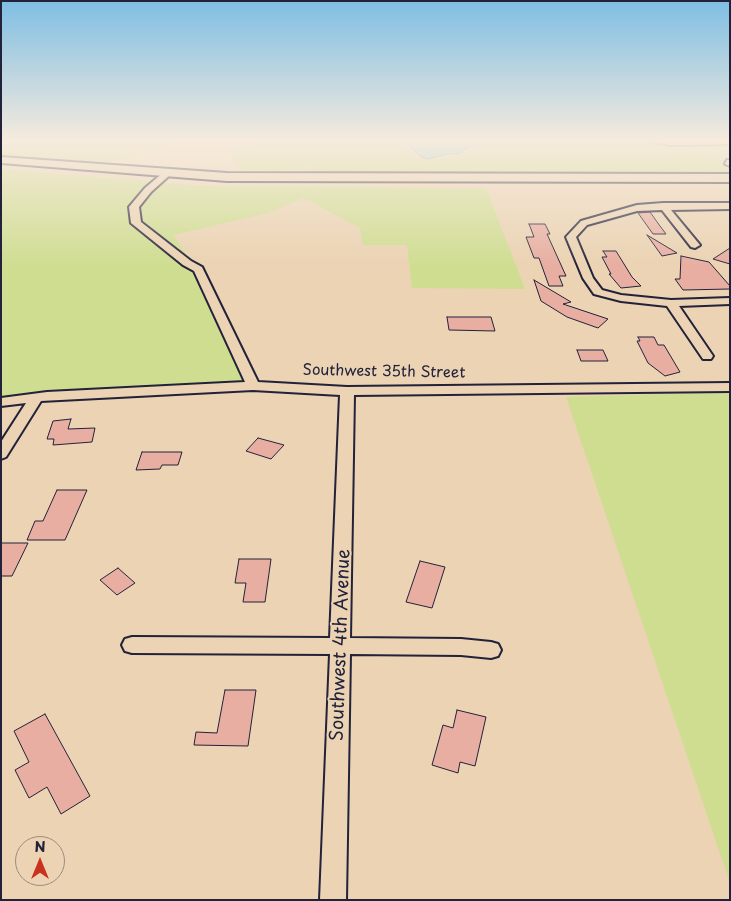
<!DOCTYPE html>
<style>
body{margin:0}
#map{position:relative;width:731px;height:901px;overflow:hidden;background:#ebd3b3;font-family:"Playpen Sans",sans-serif}
canvas{display:block}
.frame{position:absolute;inset:0;border:2px solid #22223b;pointer-events:none}
.north{position:absolute;left:15px;top:836px;width:50px;height:50px;box-sizing:border-box;background:#ebd3b3;border:1px solid #9b8c83;border-radius:50%;rotate:0deg;font-size:14px;font-weight:700;line-height:20px;text-align:center;color:#22223b}
.north::after{content:'';display:block;margin:auto;width:18px;height:22px;background:#c8321e;clip-path:polygon(50% 0,100% 100%,50% 72%,0 100%)}
</style>
<div id="map">
<canvas width="731" height="901"></canvas>
<div class="frame"></div>
<div class="north">N</div>
</div>
<script>
const context = document.querySelector('canvas').getContext('2d');
context.lineJoin = 'round';
function paint(path, color) { context.fillStyle = color; context.fill(path, 'evenodd'); }
const poly = rows => new Path2D(rows.map(r => 'M' + r).join(''));
function stroke(path, color, width, dash) { context.strokeStyle = color; context.lineWidth = width; context.lineCap = dash ? 'butt' : 'round'; context.setLineDash(dash || []); context.stroke(path); }
function drawText(font, color, halo, rows, align = 'center') {
  context.font = font + ' "Playpen Sans",sans-serif'; context.lineWidth = 4; context.setLineDash([]); context.textBaseline = 'middle'; context.strokeStyle = halo; context.fillStyle = color; for (const [text, x, y, turn = 0] of rows) {
    context.save(); context.translate(x, y); context.rotate((+turn || 0) * Math.PI / 180); context.textAlign = isNaN(turn) ? turn : align; if (halo) context.strokeText(text, 0, 0); context.fillText(text, 0, 0); context.restore();
  }
}
paint(poly([
 [3,140,183,140,153,149,134,158,100,163,1,156],
 [261,140,408,140,409,143,407,147,419,158,427,160,462,154,477,145,473,140,642,140,730,144,730,153,725,165,730,166,730,174,308,173,312,166,305,170,241,170,229,155],
 [1,169,204,186,486,188,525,289,412,288,407,245,363,245,360,228,304,198,268,213,174,235,265,389,1,398],
 [730,392,730,883,566,397]
]), '#cfdd91');
const water = poly([
 [410,140,470,140,475,145,465,149,459,154,448,154,427,159,421,157,409,146,412,144,410,140]
]);
paint(water, '#7fcedc');
stroke(water, '#5a899c', 1);
const building = poly([
 [650,212,660,226,666,234,653,234,638,213,650,212],
 [529,224,545,224,550,234,547,234,566,276,559,276,563,286,549,286,539,258,534,258,526,237,534,237,529,224],
 [647,235,677,253,662,256,647,235],
 [730,248,730,264,713,259,730,248],
 [603,251,616,251,632,277,641,286,621,288,609,274,611,274,602,257,607,257,603,251],
 [681,256,709,262,730,286,730,289,683,290,675,279,680,279,681,256],
 [534,280,571,302,563,304,608,319,598,328,567,317,541,301,534,280],
 [447,317,491,317,495,331,449,330,447,317],
 [638,337,654,337,658,345,664,345,680,372,665,376,648,363,637,341,640,341,638,337],
 [577,350,603,350,608,361,581,361,577,350],
 [71,419,68,429,95,428,92,442,53,445,54,439,47,439,53,421,71,419],
 [258,438,284,445,271,459,246,451,258,438],
 [142,452,182,452,178,465,162,465,160,469,136,470,142,452],
 [57,490,87,490,65,540,27,540,35,521,43,521,57,490],
 [1,543,28,543,12,576,1,576,1,543],
 [239,559,271,559,265,602,243,602,246,583,235,583,239,559],
 [420,561,445,567,432,608,406,602,420,561],
 [118,568,135,583,117,595,100,580,118,568],
 [225,690,256,690,248,746,194,745,196,732,217,733,225,690],
 [457,710,486,717,475,766,460,762,458,773,432,765,443,725,453,728,457,710],
 [45,714,90,796,61,814,47,787,29,798,15,770,29,762,14,731,45,714]
]);
paint(building, '#e8aea2');
stroke(building, '#22223b', 1);
const street = poly([
 [643,140,730,140,730,144,670,145,643,140],
 [727,160,730,160,730,166,725,164,727,160],
 [164,172,171,174,151,192,139,207,141,222,191,261,202,267,258,382,347,387,730,383,730,391,354,395,350,638,461,639,491,642,498,644,501,650,498,656,491,658,461,655,350,654,346,900,320,900,330,654,132,653,125,651,122,645,125,639,132,637,330,638,340,395,253,390,41,401,6,457,1,459,1,442,26,403,1,406,1,398,47,392,245,382,194,271,183,265,131,223,129,207,145,188,164,172],
 [663,203,730,203,730,209,671,210,700,245,695,248,691,247,662,210,637,211,587,225,576,237,593,278,602,290,621,295,671,300,730,298,730,304,679,306,713,356,711,359,703,359,667,306,621,301,594,294,583,278,566,237,581,221,637,205,663,203]
]);
const secondary = poly([
 [1,157,227,173,730,174,730,182,227,181,1,163,1,157]
]);
stroke(street, '#22223b', 4);
stroke(secondary, '#22223b', 4);
paint(street, '#ebd3b3');
paint(secondary, '#ebd3b3');
const sky = context.createLinearGradient(0, 0, 0, 266);
sky.addColorStop(0, '#7ebee3');
sky.addColorStop(0.53, '#f6ebdd');
sky.addColorStop(1, '#f6ebdd00');
context.fillStyle = sky;
context.fillRect(0, 0, 731, 266);
drawText('15px', '#22223b', '#ebd3b3', [
 ["Southwest 35th Street",384,372,1]
]);
drawText('18px', '#22223b', '#ebd3b3', [
 ["Southwest 4th Avenue",341,645,-88]
]);
</script>
